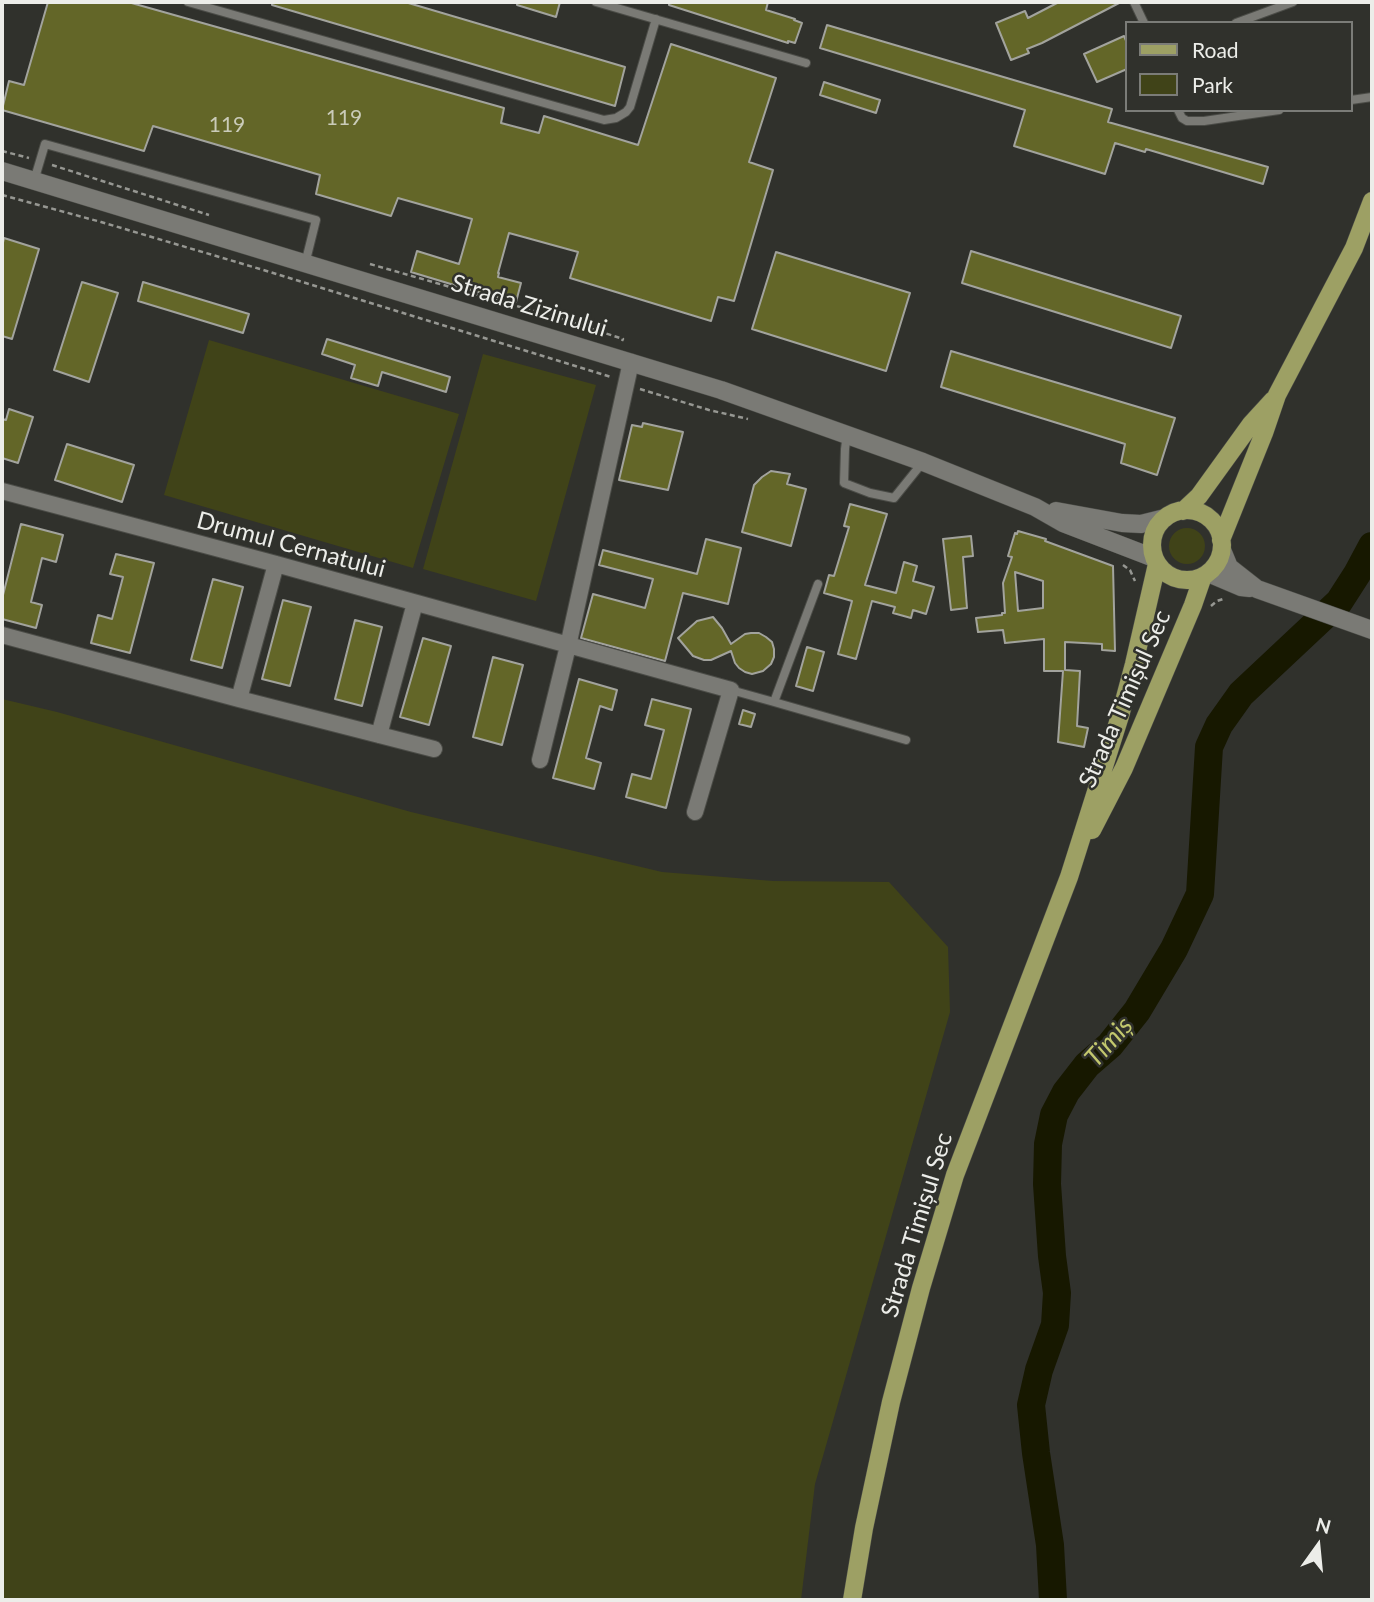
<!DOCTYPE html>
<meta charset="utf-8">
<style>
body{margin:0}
#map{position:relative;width:1374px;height:1602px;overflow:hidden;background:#30312c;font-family:Lato,sans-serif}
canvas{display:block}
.frame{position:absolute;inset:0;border:4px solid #ecede9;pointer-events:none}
.legend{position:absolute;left:1125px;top:21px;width:228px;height:91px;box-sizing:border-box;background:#30312c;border:2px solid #7b7c78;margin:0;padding:9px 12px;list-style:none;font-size:21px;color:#ecede9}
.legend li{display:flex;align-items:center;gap:14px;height:35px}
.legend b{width:35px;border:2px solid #7b7c78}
.north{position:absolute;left:1283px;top:1511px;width:70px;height:70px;-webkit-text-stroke:5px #30312c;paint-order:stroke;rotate:15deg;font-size:19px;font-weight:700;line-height:28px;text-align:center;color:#ecede9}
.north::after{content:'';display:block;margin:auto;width:24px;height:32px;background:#ecede9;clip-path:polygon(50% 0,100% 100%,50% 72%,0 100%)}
</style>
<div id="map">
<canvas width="1374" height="1602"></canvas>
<div class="frame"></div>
<ul class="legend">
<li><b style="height:9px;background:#9da064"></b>Road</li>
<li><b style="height:19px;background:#404318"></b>Park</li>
</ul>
<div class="north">N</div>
</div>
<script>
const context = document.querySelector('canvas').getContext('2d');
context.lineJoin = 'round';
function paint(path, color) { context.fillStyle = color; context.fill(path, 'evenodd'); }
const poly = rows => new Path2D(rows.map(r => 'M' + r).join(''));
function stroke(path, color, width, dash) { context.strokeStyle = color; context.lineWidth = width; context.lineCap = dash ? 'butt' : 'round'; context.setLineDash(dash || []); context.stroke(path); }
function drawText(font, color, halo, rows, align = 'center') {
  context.font = font + ' Lato,sans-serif'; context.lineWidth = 5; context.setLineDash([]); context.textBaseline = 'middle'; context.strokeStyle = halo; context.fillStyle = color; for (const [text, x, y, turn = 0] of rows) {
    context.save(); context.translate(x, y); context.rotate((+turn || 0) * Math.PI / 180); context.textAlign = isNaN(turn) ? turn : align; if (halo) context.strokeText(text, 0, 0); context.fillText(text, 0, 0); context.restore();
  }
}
paint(poly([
 [209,340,459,414,413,568,164,495],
 [483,354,596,385,536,601,423,569],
 '1169 546a18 18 0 1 1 36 0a18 18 0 1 1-36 0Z',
 [2,699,57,712,411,812,662,872,773,881,889,882,948,947,950,1012,815,1484,801,1600,2,1600]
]), '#404318');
stroke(poly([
 [1053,1600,1050,1545,1036,1453,1031,1405,1039,1370,1055,1325,1057,1293,1052,1256,1047,1184,1048,1144,1054,1115,1066,1092,1087,1065,1110,1045,1137,1011,1174,949,1200,894,1209,747,1219,725,1241,694,1339,602,1357,574,1372,546]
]), '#171800', 28);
const building = poly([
 [48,2,128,2,504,108,501,123,539,133,544,116,638,145,671,44,776,78,749,162,773,170,734,301,718,297,711,321,570,278,578,252,509,233,498,273,499,273,498,277,521,283,516,302,474,291,411,272,417,251,459,264,472,219,398,198,391,216,316,194,320,175,153,126,144,151,2,110,9,81,24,85,48,2],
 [272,2,405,2,625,67,615,106,272,5,272,2],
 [517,2,560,2,556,17,517,5,517,2],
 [669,2,768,2,766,10,795,19,794,20,802,23,795,43,788,41,788,43,669,5,669,2],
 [1059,2,1121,2,1042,43,1027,49,1029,53,1011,60,996,23,1025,11,1028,18,1059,2],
 [827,25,1112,109,1108,122,1268,167,1263,184,1146,149,1145,152,1115,143,1105,174,1014,146,1025,110,820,48,827,25],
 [1124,36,1127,43,1127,69,1097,82,1084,54,1124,36],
 [824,82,880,100,876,113,820,95,824,82],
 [4,238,39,249,12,339,2,336,2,247,4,238],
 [971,251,1181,316,1171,348,962,283,971,251],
 [776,252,910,293,886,371,752,329,776,252],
 [82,282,118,293,89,382,54,370,82,282],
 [143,282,249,314,243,333,138,301,143,282],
 [327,339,450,377,446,392,382,372,378,386,351,378,355,365,322,354,327,339],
 [951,351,1175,418,1157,475,1121,463,1125,444,941,387,951,351],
 [9,409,33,417,18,463,2,458,2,419,6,420,9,409],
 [643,423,683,432,668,490,619,480,632,425,642,427,643,423],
 [67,444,134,465,122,502,55,480,67,444],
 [771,471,790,474,787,484,806,489,791,546,742,532,754,485,762,477,771,471],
 [850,504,887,514,865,585,896,593,904,562,917,566,913,581,934,587,926,614,913,610,911,618,893,613,895,607,872,601,856,659,838,654,852,601,824,593,829,575,834,576,849,527,844,526,850,504],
 [21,524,63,535,56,562,42,558,31,602,42,605,36,628,2,619,2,599,21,524],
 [1018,531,1046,539,1045,541,1113,566,1115,651,1102,650,1102,644,1065,642,1065,670,1080,671,1077,726,1088,728,1084,747,1058,742,1063,671,1044,671,1044,639,1005,643,1003,630,978,632,976,618,1002,615,1002,613,1005,613,1003,583,1012,557,1008,556,1015,533,1017,534,1018,531],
 [1015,572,1043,581,1043,608,1018,611,1015,572],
 [971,536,973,556,963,557,967,608,951,610,943,539,971,536],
 [706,539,741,548,728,604,683,593,665,661,581,638,593,594,645,608,653,579,599,565,603,550,697,574,706,539],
 [116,554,154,563,130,653,91,643,98,615,112,619,123,577,110,574,116,554],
 [213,579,243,587,222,668,191,660,213,579],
 [283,600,311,607,290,686,262,679,283,600],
 [713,617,722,628,731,644,745,634,751,633,759,633,766,637,772,642,774,649,774,657,771,664,763,671,752,674,745,672,739,668,735,663,731,651,711,660,704,660,693,656,678,638,697,621,713,617],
 [355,620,382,627,362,706,335,699,355,620],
 [423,638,451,646,429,725,400,717,423,638],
 [807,647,824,652,813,691,796,686,807,647],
 [493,657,523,665,502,745,473,737,493,657],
 [579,679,617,690,612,710,600,706,586,758,601,763,594,789,553,778,579,679],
 [652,699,691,709,666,808,626,797,632,774,651,779,664,730,645,725,652,699],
 [743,710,755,714,751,727,739,724,743,710]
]);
paint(building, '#636628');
stroke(building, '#a2a39d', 2);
const lane = poly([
 [188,2,604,120,616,118,626,112,630,107,656,19],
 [596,2,806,63],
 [1134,2,1144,23],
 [1236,23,1293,2],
 [1351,100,1372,97],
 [1178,110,1182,118,1187,121,1204,121,1279,110],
 [34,181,45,144,316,220,305,264],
 [847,434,845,449,844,483,870,493,894,498,923,462],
 [731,690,774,702,818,584],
 [774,702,906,740]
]);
const street = poly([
 [2,491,276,564,731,690,695,812],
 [2,635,239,699,434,749],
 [239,699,276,564],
 [379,735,415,603],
 [540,760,568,646,631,362]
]);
const secondary = poly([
 [2,171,721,390,923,462,1035,507,1063,523,1154,558],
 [1056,511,1122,523,1141,524,1165,518],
 [1222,550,1229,567,1257,589,1372,630],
 [1208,573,1241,587,1250,588]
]);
const primary = poly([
 '1152 545a35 35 0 1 1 70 0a35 35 0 1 1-70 0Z',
 [1183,511,1199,496,1251,424,1273,400],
 [1221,540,1264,433,1277,395,1354,248,1372,201],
 [1092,830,1124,768,1193,605,1203,576],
 [852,1600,864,1528,891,1402,921,1288,955,1175,1069,877,1120,716,1134,664,1157,564]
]);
stroke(lane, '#4b4c47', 10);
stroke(street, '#4b4c47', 18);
stroke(secondary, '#4b4c47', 19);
stroke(primary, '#4b4c47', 19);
stroke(poly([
 [2,151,29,158],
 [52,165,209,215],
 [2,195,101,222,260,269,611,377],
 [370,264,562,319,623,339,622,341],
 [640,389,709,410,748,419],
 [1123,565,1130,570,1135,581],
 [1211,606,1217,601,1223,599]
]), '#969792', 2.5, [5, 3.5]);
stroke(lane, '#7a7a75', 8);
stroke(street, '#7a7a75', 16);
stroke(secondary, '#7a7a75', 18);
stroke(primary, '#9da064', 18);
drawText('21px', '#cacbb9', null, [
 ["119",344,118],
 ["119",227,125]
]);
drawText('24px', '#ecede9', '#30312c', [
 ["Strada Zizinului",529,306,17],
 ["Drumul Cernatului",291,545,15],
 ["Strada Timișul Sec",1125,699,-66],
 ["Strada Timișul Sec",917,1225,-73]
]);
drawText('italic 26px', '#c3c86e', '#30312c', [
 ["Timiș",1109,1042,-48]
]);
</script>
